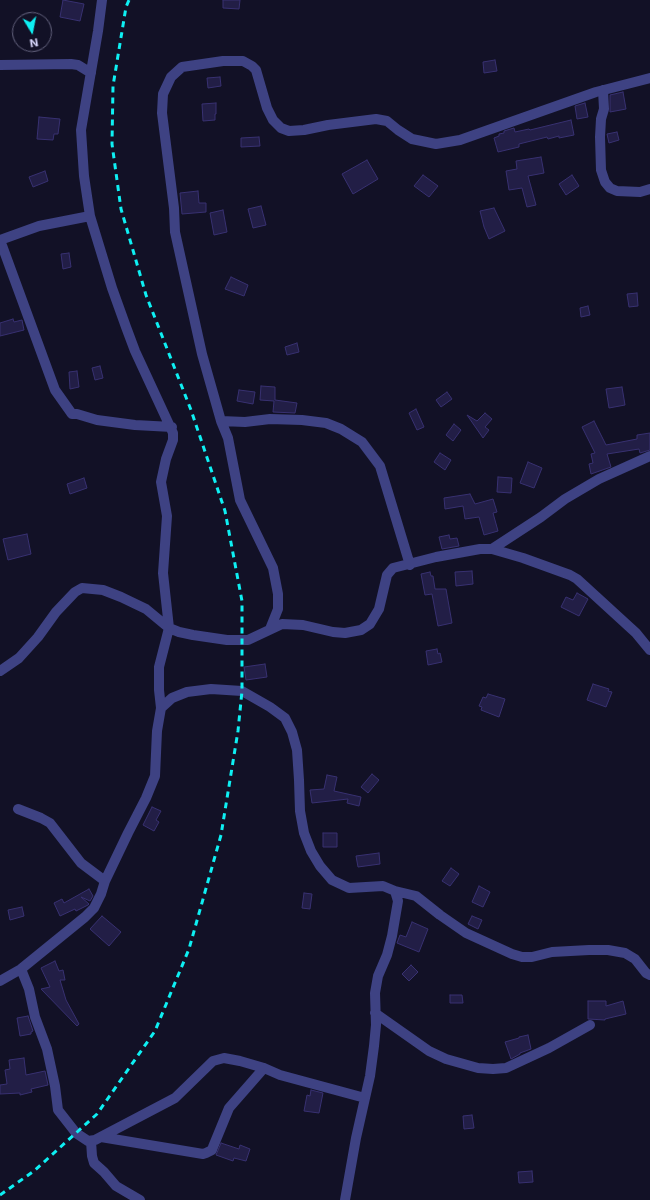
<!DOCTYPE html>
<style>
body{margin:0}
#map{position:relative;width:650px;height:1200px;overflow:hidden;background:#121126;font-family:Inter,sans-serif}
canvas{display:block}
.north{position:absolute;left:12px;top:12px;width:40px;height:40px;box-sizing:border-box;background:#121126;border:1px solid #62617c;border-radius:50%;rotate:170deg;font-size:11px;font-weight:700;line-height:16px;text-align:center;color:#d9d8fd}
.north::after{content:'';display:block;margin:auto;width:14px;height:18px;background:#0ef0f3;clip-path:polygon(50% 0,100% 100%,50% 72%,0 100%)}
</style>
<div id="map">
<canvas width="650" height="1200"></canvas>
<div class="north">N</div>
</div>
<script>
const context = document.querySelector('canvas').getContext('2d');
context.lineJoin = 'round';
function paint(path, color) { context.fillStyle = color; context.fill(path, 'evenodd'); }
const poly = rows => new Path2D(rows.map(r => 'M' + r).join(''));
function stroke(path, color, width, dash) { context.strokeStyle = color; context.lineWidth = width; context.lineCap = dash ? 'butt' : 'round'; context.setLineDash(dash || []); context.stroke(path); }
const building = poly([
 [63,0,84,4,80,21,60,17,63,0],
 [223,0,240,0,239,9,223,8,223,0],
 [495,60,497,71,484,73,483,62,495,60],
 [220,77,221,86,208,88,207,78,220,77],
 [623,92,626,109,610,112,610,95,623,92],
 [216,103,216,114,215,114,215,120,203,121,202,104,216,103],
 [585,103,588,117,577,119,575,106,585,103],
 [39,117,60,119,58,134,54,134,53,140,37,139,39,117],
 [571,120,574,135,559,138,559,136,548,139,547,137,519,144,519,147,498,152,494,138,499,136,499,134,504,133,504,131,514,128,515,132,529,129,530,130,571,120],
 [617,132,619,140,609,143,607,134,617,132],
 [259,137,260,146,241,147,241,138,259,137],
 [541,157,544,173,528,176,536,205,527,207,522,188,509,190,506,171,517,169,516,161,541,157],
 [367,160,378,179,353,194,342,174,367,160],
 [45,171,48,181,33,187,29,177,45,171],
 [423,175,438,186,429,197,414,186,423,175],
 [572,175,579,186,566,195,559,184,572,175],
 [198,191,199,203,206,203,206,212,182,214,180,193,198,191],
 [261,206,266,225,253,228,248,209,261,206],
 [494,208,505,231,489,239,484,227,480,211,494,208],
 [223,210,227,232,214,235,210,213,223,210],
 [69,253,71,267,63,269,61,254,69,253],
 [231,277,248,285,244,296,225,289,231,277],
 [637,293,638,306,629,307,627,294,637,293],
 [588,306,590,315,581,317,580,308,588,306],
 [13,319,14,322,22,320,24,330,0,336,0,323,13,319],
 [297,343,299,352,287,355,285,347,297,343],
 [100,366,103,378,95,380,92,368,100,366],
 [77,371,79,387,70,389,69,372,77,371],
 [261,386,275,387,275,400,297,403,295,413,273,412,274,401,260,400,261,386],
 [622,387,625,405,609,408,606,389,622,387],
 [239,390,255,392,253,404,237,401,239,390],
 [447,392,452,399,441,407,436,400,447,392],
 [416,409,424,427,417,430,409,413,416,409],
 [485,413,492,419,485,427,489,430,483,438,467,415,477,421,485,413],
 [594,421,606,445,637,439,637,435,650,433,650,450,640,453,639,449,607,454,611,467,591,474,589,464,593,463,591,454,595,453,582,427,594,421],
 [454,424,461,430,453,441,446,435,454,424],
 [440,453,451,460,445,470,434,462,440,453],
 [528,462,542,468,534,488,520,483,528,462],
 [498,477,512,478,511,493,497,492,498,477],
 [84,478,87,488,70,494,67,484,84,478],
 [470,494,475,504,493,499,497,512,493,513,498,531,484,535,479,517,465,519,463,506,445,509,444,498,470,494],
 [27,534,31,554,8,560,3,539,27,534],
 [449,535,450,539,457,538,459,546,442,549,439,537,449,535],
 [472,571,473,584,456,586,455,572,472,571],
 [430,572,431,576,433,576,435,589,446,589,452,623,438,626,432,594,425,595,421,574,430,572],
 [577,593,588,599,579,616,561,607,566,597,573,600,577,593],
 [437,649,438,654,440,653,442,662,428,665,426,651,437,649],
 [265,664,267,677,246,680,244,667,265,664],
 [593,684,609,689,608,691,612,692,606,707,587,700,593,684],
 [488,694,505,699,499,717,481,710,482,707,479,706,483,697,486,698,488,694],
 [372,774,379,780,368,793,361,787,372,774],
 [327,775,337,777,334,791,361,797,359,806,347,803,348,799,312,803,310,790,324,789,327,775],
 [152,807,161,811,156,820,159,822,154,831,143,825,152,807],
 [323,833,337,833,337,847,323,847,323,833],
 [379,853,380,864,358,867,356,856,379,853],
 [451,868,459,874,450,886,442,881,451,868],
 [479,886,490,892,483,907,472,902,479,886],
 [89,889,93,896,90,901,81,897,89,904,88,905,76,911,75,909,60,916,54,903,62,899,64,903,89,889],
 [304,893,312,894,310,909,302,908,304,893],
 [22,907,24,916,10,920,8,910,22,907],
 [102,916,121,932,109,946,90,929,102,916],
 [472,916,482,920,478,929,468,924,472,916],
 [412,922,428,929,419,952,397,943,400,935,406,937,412,922],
 [55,961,59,971,63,970,65,980,60,980,66,1000,79,1024,77,1026,41,989,50,987,41,968,55,961],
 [411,965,418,972,409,981,402,974,411,965],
 [450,995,462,995,463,1003,450,1003,450,995],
 [588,1001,606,1001,606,1006,623,1001,626,1014,605,1019,605,1020,588,1019,588,1001],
 [28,1016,33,1031,31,1032,31,1034,20,1036,17,1018,28,1016],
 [528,1035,531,1049,520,1053,520,1054,511,1059,505,1042,519,1038,519,1037,528,1035],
 [24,1058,26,1075,45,1071,48,1085,31,1089,32,1092,20,1095,20,1093,0,1094,0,1085,7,1084,5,1070,10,1069,9,1060,24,1058],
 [311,1090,323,1093,319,1113,304,1111,307,1095,310,1096,311,1090],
 [472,1115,474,1128,464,1129,463,1116,472,1115],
 [221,1143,239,1149,240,1145,250,1149,246,1161,234,1158,233,1161,216,1155,221,1143],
 [532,1171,533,1182,519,1183,518,1172,532,1171]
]);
paint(building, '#221e46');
stroke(building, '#383171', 1);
stroke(poly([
 [102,0,98,31,81,130,84,176,90,216,112,288,126,327,135,351,173,433,173,440,166,459,161,482,167,516,163,573,169,628,159,667,159,690,161,708],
 [0,65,71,64,78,65,91,73],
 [603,90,604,109,601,119,600,137,601,170,605,182,610,188,617,191,640,192,650,189],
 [0,240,55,390,72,414,77,414,97,420,135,425,172,427],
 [0,240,39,226,90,216],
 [221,421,245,422,270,419,302,420,326,423,341,429,362,442,380,466,410,565],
 [492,549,541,517,565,499,599,479,650,456],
 [270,629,278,609,278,594,273,568,240,500,228,438,221,421,202,354,175,232,174,208,162,113,163,94,171,77,182,67,223,61,243,61,252,66,256,70,267,108,273,120,281,128,289,131,304,130,328,125,376,119,387,121,398,130,412,139,436,144,460,140,596,92,650,78],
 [0,671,19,658,38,637,56,612,75,592,82,588,103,590,121,597,146,609,169,628,179,632,193,635,227,640,248,640,282,624,303,625,333,632,345,633,361,630,370,624,379,609,387,575,393,568,436,557,480,549,492,549,523,558,570,575,577,579,636,633,650,650],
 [18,809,41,818,50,823,81,863,105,881],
 [395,891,416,896,440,915,466,933,512,954,522,957,532,957,552,952,589,950,608,950,625,953,635,959,646,973,650,975],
 [21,969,29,989,35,1017,47,1049,55,1086,58,1110,76,1133,88,1141,95,1140,175,1098,213,1061,224,1058,240,1061,264,1068,280,1075,365,1098],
 [0,981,21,969,85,917,94,908,101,894,105,881,128,833,146,798,155,776,157,731,161,708,172,698,187,692,211,689,242,691,270,707,285,718,292,732,297,750,299,780,300,811,304,833,311,851,320,866,332,880,349,888,383,886,395,891,398,901,392,936,387,955,378,976,375,993,376,1025,374,1046,370,1076,356,1138,345,1200],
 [375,1013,429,1051,446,1059,478,1068,493,1069,506,1068,549,1048,590,1025],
 [101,1137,203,1154,206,1153,212,1150,213,1147,229,1108,264,1068],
 [91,1141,92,1156,94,1163,104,1172,116,1186,140,1200]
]), '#3e4283', 10);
stroke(poly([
 [0,1195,34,1171,97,1114,155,1031,189,949,221,835,238,731,242,691,242,601,225,511,191,410,146,295,121,209,112,144,113,86,126,7,129,0]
]), '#0ef0f3', 3, [6, 5]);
</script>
